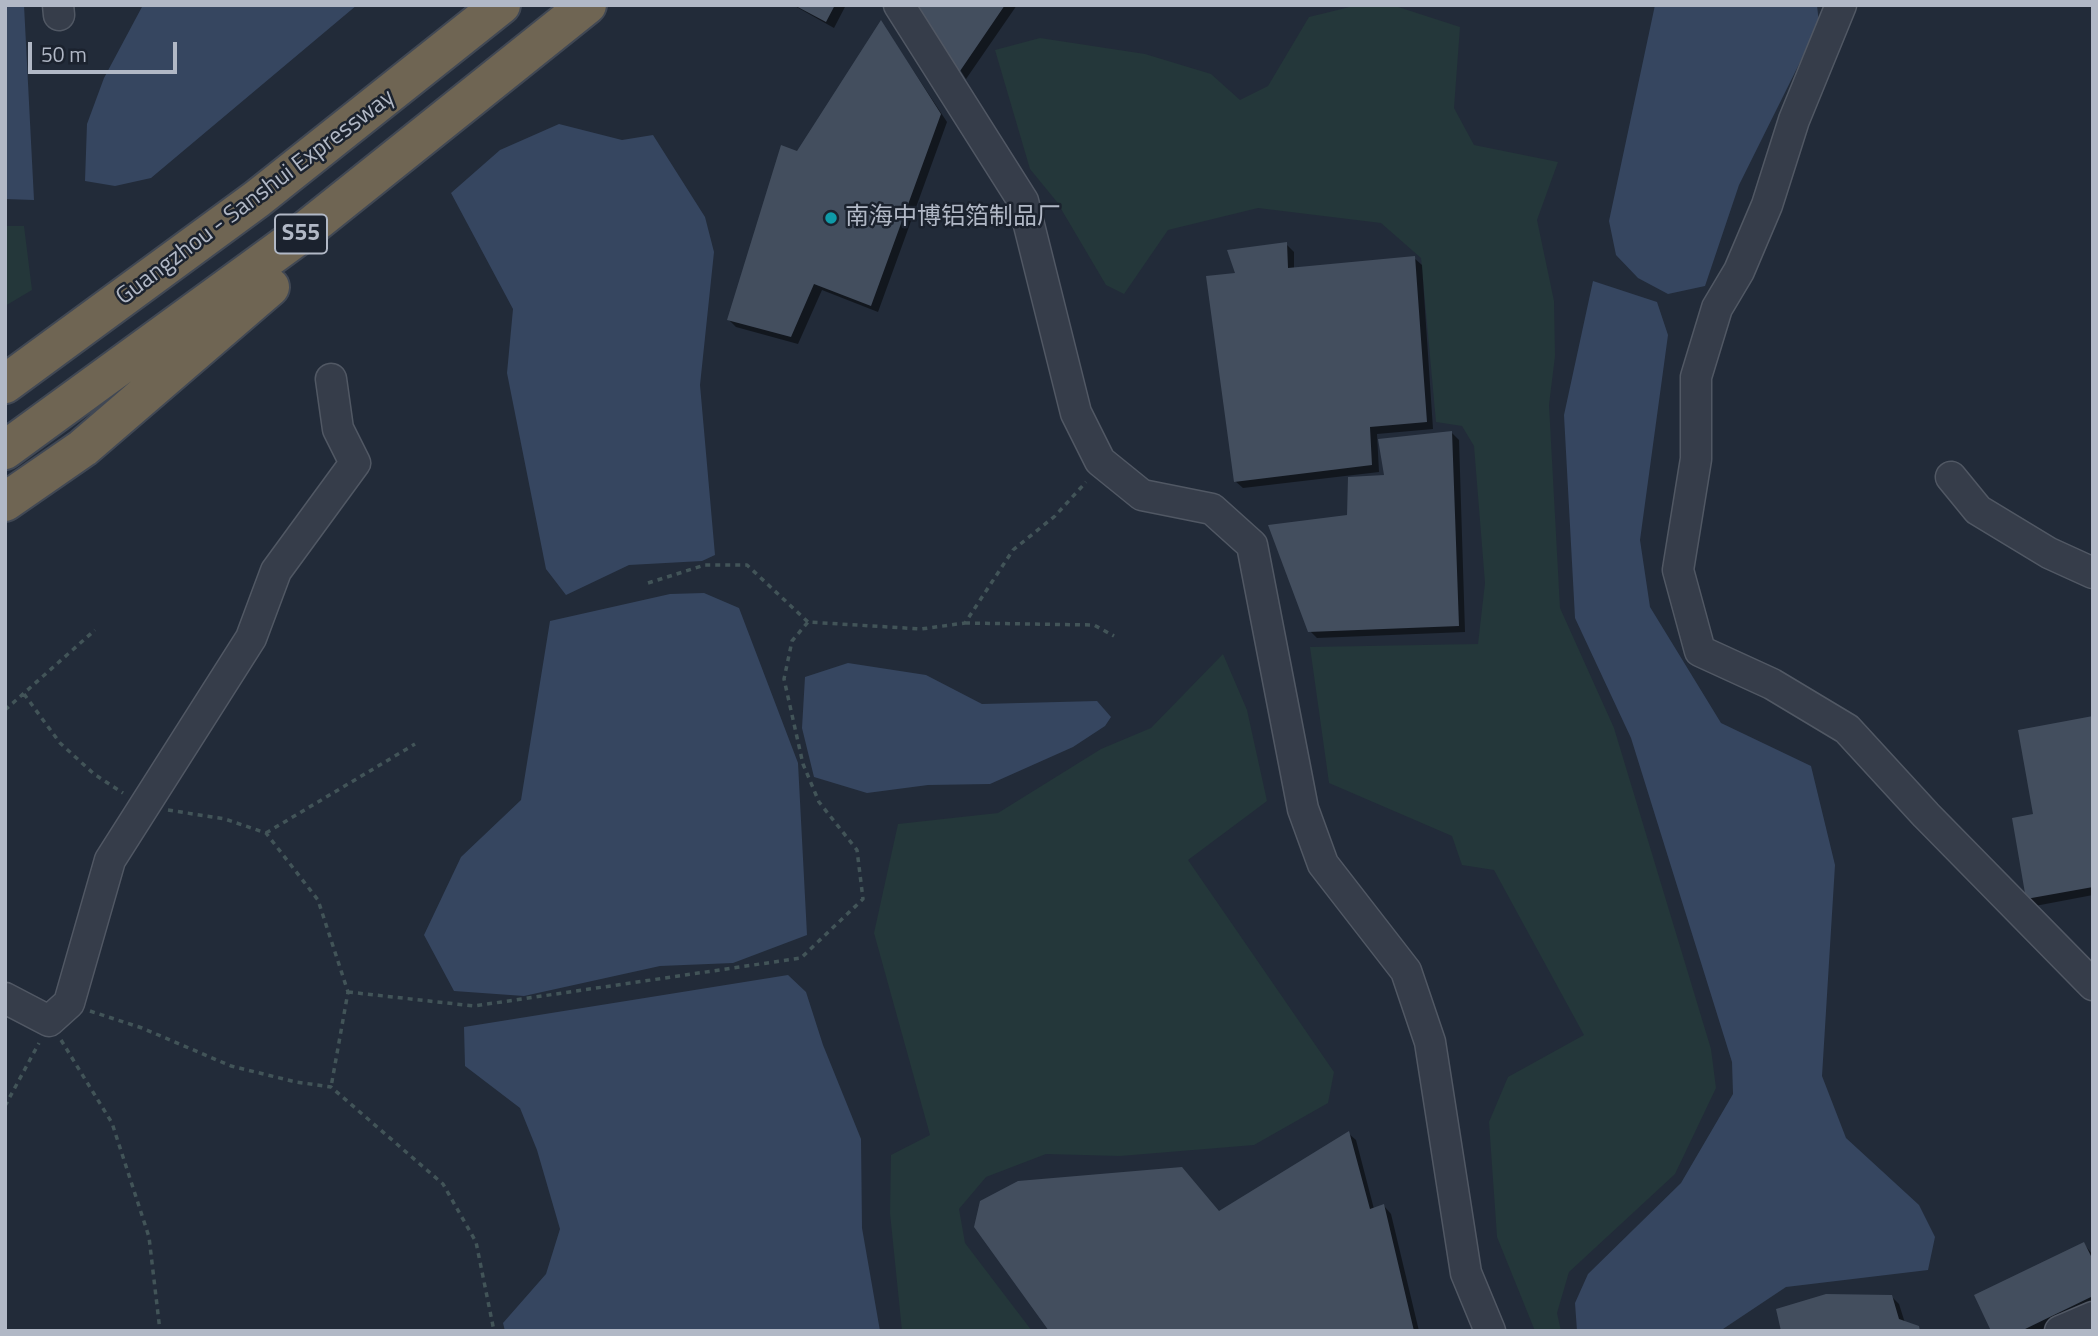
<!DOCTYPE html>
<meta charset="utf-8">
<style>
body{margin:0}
#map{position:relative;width:2098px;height:1336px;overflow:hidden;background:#222b39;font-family:"Titillium Web",sans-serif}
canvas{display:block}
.frame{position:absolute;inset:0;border:7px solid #b1b8c6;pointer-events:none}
.scale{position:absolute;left:28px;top:42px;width:149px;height:32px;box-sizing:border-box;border:4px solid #b1b8c6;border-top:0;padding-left:9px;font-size:21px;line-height:24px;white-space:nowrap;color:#b1b8c6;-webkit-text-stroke:5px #1b222e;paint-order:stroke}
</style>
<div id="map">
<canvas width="2098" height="1336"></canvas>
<div class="frame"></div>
<div class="scale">50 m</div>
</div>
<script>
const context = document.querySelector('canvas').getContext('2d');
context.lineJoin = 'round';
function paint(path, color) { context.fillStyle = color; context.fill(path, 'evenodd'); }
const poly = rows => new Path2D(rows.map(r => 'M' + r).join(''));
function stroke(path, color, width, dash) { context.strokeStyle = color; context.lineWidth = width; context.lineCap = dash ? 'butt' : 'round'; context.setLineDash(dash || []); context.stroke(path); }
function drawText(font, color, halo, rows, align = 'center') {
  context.font = font + ' "Titillium Web","Noto Sans SC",sans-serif'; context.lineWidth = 5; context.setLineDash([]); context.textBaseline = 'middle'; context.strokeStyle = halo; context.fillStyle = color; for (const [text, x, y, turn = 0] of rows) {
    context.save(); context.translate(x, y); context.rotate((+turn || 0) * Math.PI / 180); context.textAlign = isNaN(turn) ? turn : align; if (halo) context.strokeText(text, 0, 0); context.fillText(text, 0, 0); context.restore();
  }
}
paint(poly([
 [1358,5,1392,5,1460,27,1454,108,1474,145,1558,162,1537,220,1554,301,1555,356,1549,405,1560,608,1614,728,1711,1049,1716,1088,1675,1174,1569,1272,1557,1313,1561,1331,1535,1331,1497,1237,1489,1122,1508,1077,1584,1035,1494,870,1462,865,1452,836,1329,783,1310,647,1478,644,1485,583,1474,446,1462,426,1436,422,1421,258,1381,223,1258,208,1168,230,1124,294,1106,285,1057,202,1030,169,995,50,1040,38,1145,54,1211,74,1240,100,1268,86,1309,17],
 [5,226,24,226,32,290,5,306],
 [1223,654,1247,710,1267,801,1188,860,1334,1072,1328,1103,1254,1145,1120,1156,1046,1154,986,1177,959,1209,965,1243,1032,1331,902,1331,890,1213,891,1155,930,1135,874,933,898,824,998,813,1101,749,1151,728]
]), '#24373a');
paint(poly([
 [5,5,24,5,34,200,5,199],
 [143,5,357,5,151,178,115,186,85,181,87,124,104,78],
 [1655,5,1817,5,1819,24,1739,185,1705,286,1668,294,1638,278,1616,255,1609,221],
 [559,124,622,140,653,135,705,217,714,252,700,385,715,555,702,561,629,565,566,595,546,569,507,373,513,309,451,193,500,150],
 [1593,281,1657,302,1668,335,1640,540,1650,607,1721,723,1811,766,1835,865,1822,1076,1846,1138,1919,1205,1935,1237,1928,1270,1786,1287,1720,1331,1577,1331,1575,1303,1588,1274,1681,1183,1733,1094,1732,1062,1631,738,1575,618,1564,415],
 [704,593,739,608,798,763,807,935,733,963,660,966,524,996,454,991,424,935,461,857,521,800,550,621,670,594],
 [848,663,926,675,982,704,1097,701,1111,717,1105,726,1073,747,990,784,928,785,867,793,814,777,802,728,805,677],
 [788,975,806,992,823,1045,861,1139,862,1228,880,1331,505,1331,503,1323,546,1274,560,1229,537,1150,520,1108,465,1066,464,1027]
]), '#364660');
paint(poly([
 [793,5,846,5,834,28],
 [920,5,1017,5,966,79],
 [882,23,947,122,878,312,822,290,798,344,736,327,729,320],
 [1286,244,1294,252,1294,269,1414,258,1422,265,1433,429,1377,434,1379,472,1243,488,1235,481,1237,274],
 [1452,433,1459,440,1465,632,1317,638,1310,631,1349,516,1386,477],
 [2093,718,2093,895,2035,906,2028,898,2035,815],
 [1348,1133,1356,1140,1374,1209,1384,1206,1391,1214,1419,1331,1051,1331,1220,1212],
 [2084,1244,2093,1255,2093,1307,2043,1331,1993,1331],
 [1892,1297,1899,1304,1905,1323,1921,1331,1783,1331]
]), '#0007');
paint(poly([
 [794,5,835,5,826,22],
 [918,5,1005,5,958,74],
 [881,20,941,114,871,306,814,284,791,337,727,320,781,145,797,151],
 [1287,242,1288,268,1415,256,1427,422,1370,427,1372,465,1234,482,1206,276,1235,273,1227,250],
 [1452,431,1459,626,1308,632,1268,525,1347,515,1348,477,1384,475,1378,439],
 [2093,716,2093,887,2026,899,2012,818,2033,814,2018,730],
 [1349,1131,1370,1209,1384,1204,1414,1331,1049,1331,974,1227,980,1201,1018,1181,1182,1167,1219,1211],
 [2084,1242,2093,1260,2093,1296,2021,1331,1991,1331,1974,1295],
 [1826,1294,1892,1295,1899,1319,1919,1326,1920,1331,1781,1331,1776,1309]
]), '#434e5e');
const minor = poly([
 [58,5,59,15],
 [899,5,1023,201,1076,413,1100,461,1142,495,1212,509,1252,545,1303,809,1323,864,1406,971,1430,1042,1466,1273,1490,1331],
 [1841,5,1794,120,1767,205,1739,271,1717,308,1696,377,1696,459,1678,570,1700,651,1772,684,1847,729,1926,815,2093,985],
 [1951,477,1978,510,2049,553,2093,573],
 [5,998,49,1021,69,1003,110,860,251,638,276,571,355,463,338,429,331,379],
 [2060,1331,2093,1317]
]);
const highway = poly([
 [5,384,257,199,501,5],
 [5,450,301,234,587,5],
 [5,502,83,448,270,287]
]);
stroke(minor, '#515864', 33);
stroke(highway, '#414854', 42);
stroke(poly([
 [648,583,705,565,747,565,808,622],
 [965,623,1094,625,1114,636],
 [24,694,60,743,94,774,123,793],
 [5,710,95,630],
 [168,810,225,819,266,833,318,900,348,992,331,1087],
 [266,833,415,744],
 [348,992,474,1006,801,958,863,899,857,850,819,802,803,764,784,679,792,641,808,622,921,629,965,623,1013,550,1055,516,1086,482],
 [90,1011,142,1028,231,1066,296,1082,331,1087,443,1184,476,1242,494,1331],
 [61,1040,112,1123,149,1237,160,1331],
 [5,1106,39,1043]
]), '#425458', 3.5, [5, 5]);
stroke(minor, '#363d4a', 30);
stroke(highway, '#6f6553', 38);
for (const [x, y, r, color] of [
 [831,218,7,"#0f9aa8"]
]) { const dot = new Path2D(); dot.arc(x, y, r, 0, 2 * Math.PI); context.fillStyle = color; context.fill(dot); stroke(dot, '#1b222e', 2.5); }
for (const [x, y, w] of [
 [301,234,52]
]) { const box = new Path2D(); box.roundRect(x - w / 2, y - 19.5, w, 39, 5); context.fillStyle = '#1b222e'; context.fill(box); stroke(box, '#b1b8c6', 2); }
drawText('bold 23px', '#b1b8c6', null, [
 ["S55",301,234]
]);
drawText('24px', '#b1b8c6', '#1b222e', [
 ["Guangzhou - Sanshui Expressway",256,198,-37]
]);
drawText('24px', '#b1b8c6', '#1b222e', [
 ["南海中博铝箔制品厂",845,218]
], 'left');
</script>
